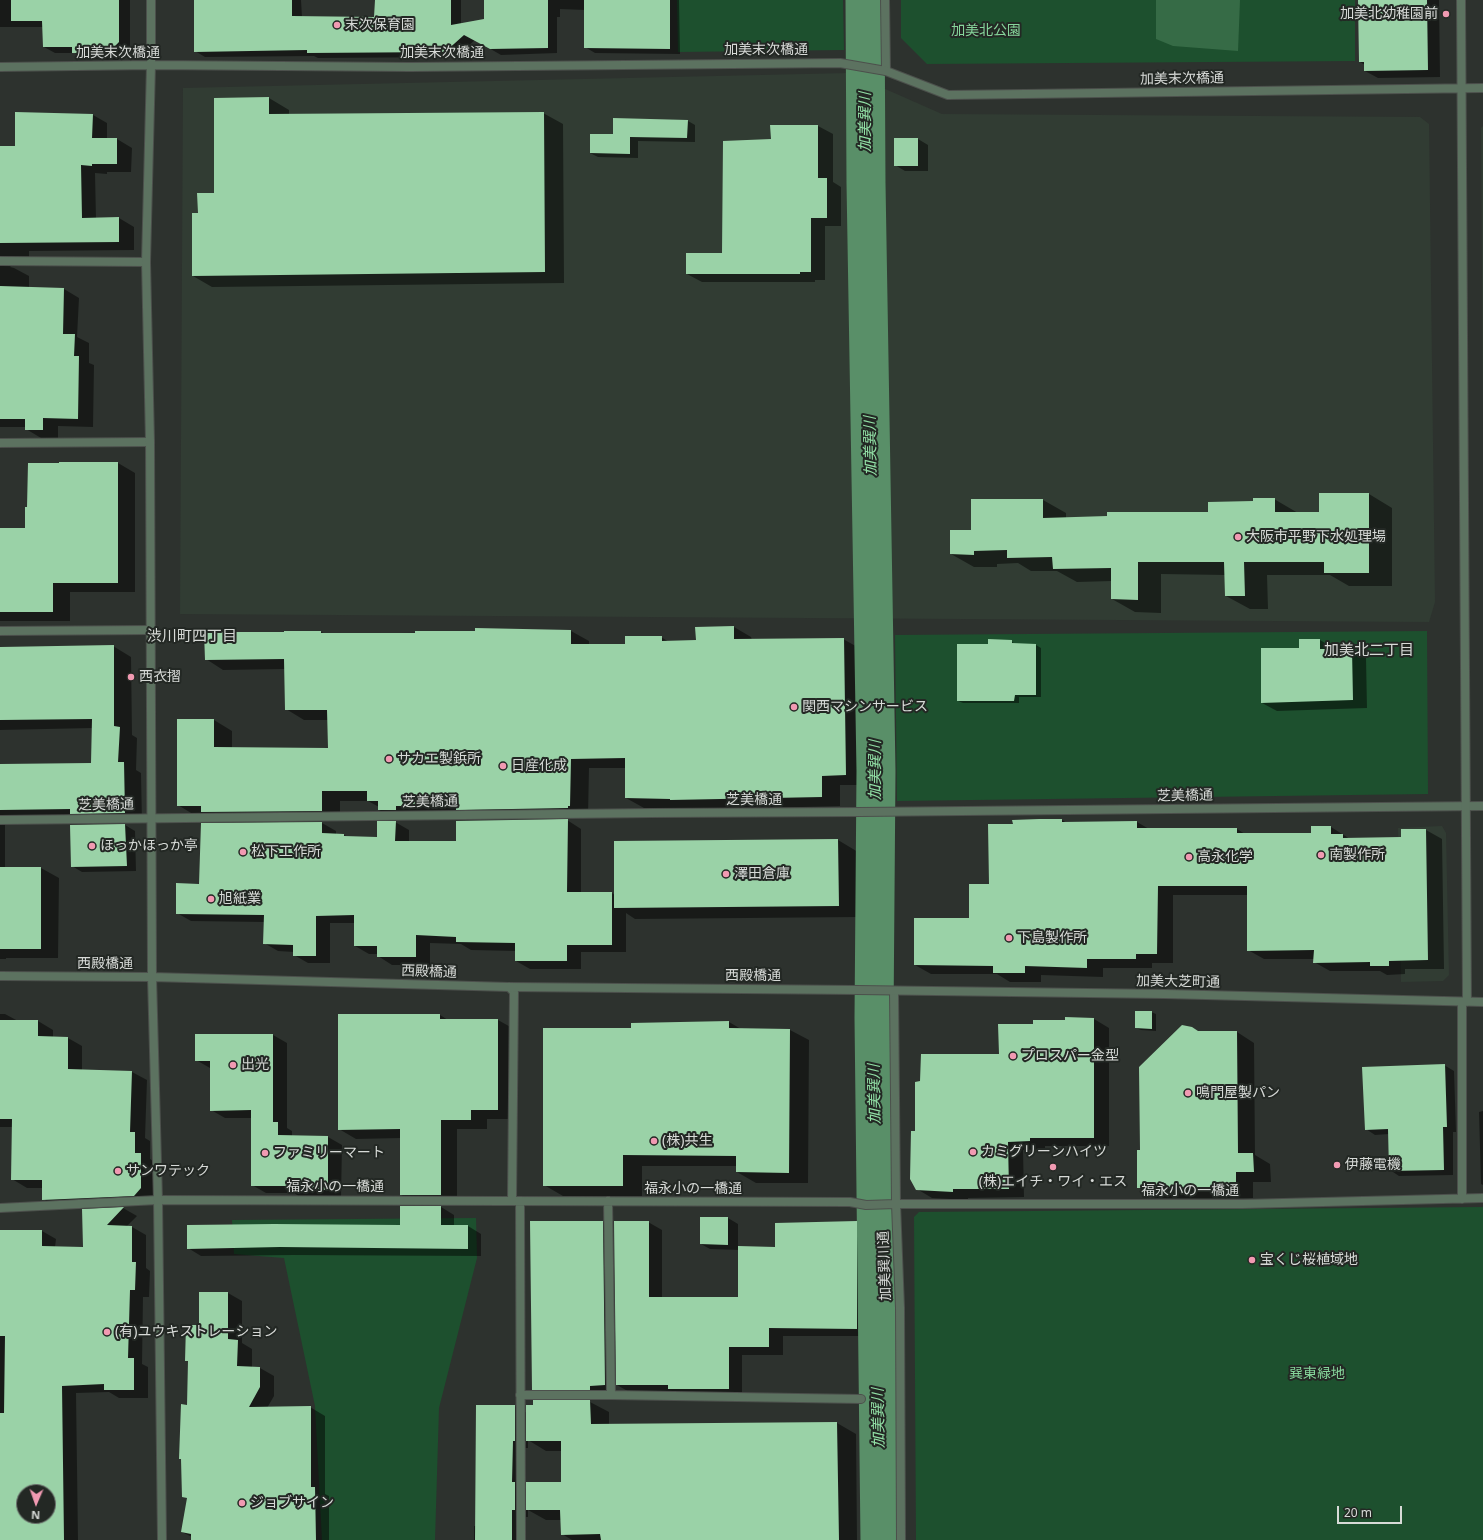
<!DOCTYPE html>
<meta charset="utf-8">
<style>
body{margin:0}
#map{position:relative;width:1483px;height:1540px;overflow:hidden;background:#2d322e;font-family:"Noto Sans",sans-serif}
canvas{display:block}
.north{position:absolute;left:16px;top:1484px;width:40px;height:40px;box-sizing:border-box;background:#232824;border:1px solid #6b6f6c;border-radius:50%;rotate:182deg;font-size:11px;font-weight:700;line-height:16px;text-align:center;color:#d7dad7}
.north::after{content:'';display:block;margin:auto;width:14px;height:18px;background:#f19ab2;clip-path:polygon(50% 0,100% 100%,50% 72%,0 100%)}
.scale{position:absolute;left:1337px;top:1506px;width:65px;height:18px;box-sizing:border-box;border:2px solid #d7dad7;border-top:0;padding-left:5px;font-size:12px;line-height:14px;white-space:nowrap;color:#d7dad7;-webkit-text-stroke:3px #232824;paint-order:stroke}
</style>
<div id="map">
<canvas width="1483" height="1540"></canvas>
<div class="north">N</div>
<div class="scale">20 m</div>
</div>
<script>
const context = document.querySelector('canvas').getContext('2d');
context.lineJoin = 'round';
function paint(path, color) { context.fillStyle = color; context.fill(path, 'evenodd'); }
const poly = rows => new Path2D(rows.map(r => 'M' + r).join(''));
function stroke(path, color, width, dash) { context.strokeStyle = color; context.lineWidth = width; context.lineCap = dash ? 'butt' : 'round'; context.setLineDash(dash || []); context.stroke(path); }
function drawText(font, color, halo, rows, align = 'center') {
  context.font = font + ' "Noto Sans","Noto Sans JP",sans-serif'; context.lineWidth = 4; context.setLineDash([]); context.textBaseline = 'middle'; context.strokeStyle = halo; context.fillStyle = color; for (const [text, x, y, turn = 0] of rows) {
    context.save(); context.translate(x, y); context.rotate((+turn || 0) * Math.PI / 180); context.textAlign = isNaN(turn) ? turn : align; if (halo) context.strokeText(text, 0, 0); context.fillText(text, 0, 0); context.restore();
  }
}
paint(poly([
 [849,73,942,114,1420,117,1429,124,1435,602,1429,622,180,614,183,88],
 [1483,126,1483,430,1481,128],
 [1442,826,1446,833,1449,975,1443,981,1401,982,1398,828]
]), '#313c33');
paint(poly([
 [677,0,843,0,844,50,678,52],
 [901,0,1355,0,1355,61,927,64,901,38],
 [1427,631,1428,794,897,801,895,635],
 [1483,1207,1483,1540,916,1540,914,1217,919,1212],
 [476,1218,477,1258,439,1408,435,1540,322,1540,315,1406,284,1258,234,1254,232,1220]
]), '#1d502e');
paint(poly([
 [1156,0,1240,0,1238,51,1173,46,1156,39]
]), '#366b46');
paint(poly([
 [0,0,130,0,130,48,118,60,84,59,74,53,55,53,44,47,43,27,0,27],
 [195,0,301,0,302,17,375,18,376,0,461,0,461,24,486,20,485,0,679,0,680,54,595,53,585,47,585,10,560,9,560,17,557,17,557,53,501,55,475,40,455,57,318,58,314,56,205,57,195,51],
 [1359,0,1439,0,1440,77,1378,78,1365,71,1365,65,1360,62],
 [269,98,289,110,289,115,543,113,563,124,564,283,212,287,193,276,215,194],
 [93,115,107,123,107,139,117,139,132,148,131,172,107,172,107,174,95,173,96,219,119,218,134,227,134,250,29,251,29,264,12,265,10,267,14,268,29,276,29,288,64,289,79,298,77,337,89,343,89,363,94,365,93,427,58,426,58,438,41,438,26,429,26,427,0,427,0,147,16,147],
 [688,121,695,125,695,142,638,141,638,158,598,157,590,153,614,135],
 [818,126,833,134,833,182,841,187,841,226,825,226,825,280,815,280,815,282,702,282,687,274,723,254,772,140],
 [918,139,928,145,928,171,905,171,895,165],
 [118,463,135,473,135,592,70,592,70,621,0,621,0,529,26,529],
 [1369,494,1392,508,1392,586,1349,586,1330,575,1267,575,1268,609,1250,609,1226,596,1226,575,1161,574,1161,613,1135,612,1112,599,1112,581,1077,582,1057,571,1031,571,1018,563,997,564,997,567,974,567,951,554,972,531,1043,500,1066,513,1066,518,1209,513,1254,502,1274,499,1298,513,1320,513],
 [734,627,751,637,752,640,843,639,861,649,863,785,840,785,840,806,689,810,686,808,644,808,626,798,626,768,589,768,588,816,585,816,585,818,475,819,469,816,414,816,414,820,397,820,379,810,379,807,368,801,340,801,340,821,220,822,209,816,196,816,178,805,178,720,214,720,232,731,232,749,329,749,328,720,304,720,286,709,285,669,223,670,206,659,321,632,326,634,476,632,476,629,571,631,589,641,589,645,626,645,661,637,669,642,697,641],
 [1320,640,1335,649,1335,650,1351,650,1366,658,1367,708,1277,711,1262,703,1300,649],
 [1011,641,1016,645,1036,645,1041,648,1041,697,1019,697,1019,703,963,703,958,701,989,645],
 [113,646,131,657,132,735,137,738,136,770,141,773,142,823,89,823,81,819,5,820,5,868,41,868,59,878,58,958,6,958,6,959,0,959,0,765,92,764,93,728,0,730,0,648],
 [567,820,581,829,581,893,612,893,615,895,838,840,858,852,859,917,635,919,626,913,626,952,581,952,581,969,530,969,516,961,516,951,471,950,461,944,430,943,430,965,392,965,378,956,378,954,369,954,355,946,355,923,330,923,330,963,308,963,294,955,294,952,278,951,264,943,264,922,191,921,177,913,200,885,322,823,336,831,336,834,344,835,348,837,378,838,395,822,409,830,409,842,457,842],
 [1062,820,1067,823,1137,822,1149,829,1237,829,1245,834,1312,834,1331,827,1350,839,1402,838,1402,830,1426,830,1442,839,1444,969,1405,969,1405,974,1387,975,1380,971,1330,971,1314,962,1315,959,1264,959,1248,950,1248,895,1173,895,1173,963,1152,963,1152,968,1103,968,1103,977,1041,975,1041,982,1010,982,997,974,931,974,915,965,970,919,990,885,1014,825],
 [125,825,135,831,136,871,82,872,72,866],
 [1151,1012,1156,1014,1156,1031,1141,1030,1136,1028],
 [0,1014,5,1014,18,1021,38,1021,53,1030,53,1038,68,1038,82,1046,82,1070,132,1072,147,1080,145,1138,150,1141,150,1159,156,1163,156,1197,58,1208,43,1199,43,1188,27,1188,12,1179,13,1127,0,1127],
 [440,1015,448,1020,498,1020,514,1029,515,1119,487,1119,487,1129,457,1129,457,1204,418,1204,401,1195,401,1138,356,1139,339,1129],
 [1094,1019,1109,1028,1109,1146,1045,1146,1045,1149,1023,1150,1024,1197,968,1198,968,1200,932,1198,917,1189,916,1132,1034,1025,1066,1021],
 [729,1022,741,1029,790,1030,809,1040,808,1183,756,1183,737,1172,737,1166,642,1166,642,1196,563,1196,544,1185,632,1029,632,1024],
 [1200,1032,1237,1032,1254,1043,1255,1155,1270,1164,1271,1182,1253,1182,1253,1198,1155,1198,1138,1187,1141,1151],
 [273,1035,287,1043,287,1128,292,1131,292,1136,328,1137,342,1145,341,1197,300,1197,294,1193,266,1193,252,1185,252,1118,225,1118,211,1110,210,1068,196,1060],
 [1444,1065,1454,1071,1456,1132,1453,1132,1453,1175,1399,1176,1390,1170,1389,1134,1375,1135,1366,1129],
 [1483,1111,1483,1185,1481,1184,1479,1112],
 [441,1207,454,1215,454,1226,468,1226,481,1234,481,1256,294,1255,201,1256,188,1248,401,1226],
 [123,1208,137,1216,127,1226,132,1227,146,1235,146,1268,150,1271,149,1297,143,1297,142,1364,148,1367,148,1398,119,1398,109,1392,76,1393,78,1540,0,1540,0,1231,42,1231,56,1239,55,1247,84,1248,83,1210],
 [24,1492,48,1492,48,1516,24,1516],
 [701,1218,728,1218,738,1224,738,1247,776,1248,856,1222,870,1230,870,1336,783,1336,783,1355,742,1355,742,1397,631,1393,617,1385,648,1222,662,1230,662,1298,739,1298,739,1250,710,1249,701,1244],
 [603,1222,612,1227,615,1390,600,1391,600,1395,543,1395,533,1389],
 [228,1293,242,1301,242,1343,252,1349,252,1368,260,1368,274,1376,274,1396,267,1408,310,1407,325,1416,325,1494,329,1496,329,1540,192,1540,192,1537,182,1532,188,1499,183,1496,182,1460,188,1406,200,1326],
 [534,1402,590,1402,609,1412,609,1425,837,1423,856,1434,857,1540,572,1540,562,1534,561,1520,546,1520,528,1510,528,1517,525,1517,525,1540,474,1540,474,1526,476,1526,515,1406,527,1413,534,1406],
 [528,1440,546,1451,562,1451,562,1483,527,1490,525,1488,525,1448,528,1448]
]), '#0007');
stroke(poly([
 [865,0,866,183,876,771,874,1018,880,1540]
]), '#598f68', 39);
paint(poly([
 [11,0,119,0,119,42,107,54,72,53,72,47,43,47,42,21,11,21],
 [194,0,292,0,292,16,374,17,375,0,451,0,451,25,484,19,484,0,548,0,548,48,490,49,464,35,445,52,307,53,307,50,194,52],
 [584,0,670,0,670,49,584,48],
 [1358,0,1427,0,1428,70,1364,71,1364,62,1359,62],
 [269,97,269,114,544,112,545,272,192,276,192,213,198,213,197,193,214,193,214,98],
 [15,112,93,114,92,138,117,138,117,164,92,164,92,166,81,165,82,218,119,217,119,242,0,243,0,146,15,146],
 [613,118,688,120,687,138,630,137,630,154,590,153,590,134,613,134],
 [770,125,818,125,818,178,827,178,827,218,811,218,811,272,800,272,800,274,686,274,686,253,722,253,723,141,771,139],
 [894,138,918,138,918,166,894,166],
 [0,286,64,288,63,334,75,334,74,356,79,356,78,419,43,418,43,430,25,430,25,419,0,419],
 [59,462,118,462,118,583,53,583,53,612,0,612,0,528,25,528,25,507,27,507,28,463,59,463],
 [1319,493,1369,493,1369,573,1324,573,1324,562,1244,562,1245,596,1225,596,1224,562,1138,562,1138,600,1111,599,1111,568,1053,569,1052,557,1007,558,1007,550,974,551,974,555,950,554,950,530,971,530,971,499,1043,499,1043,518,1107,516,1107,512,1208,512,1208,502,1253,501,1253,498,1275,498,1275,512,1319,512],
 [734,626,734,639,844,638,846,775,822,776,822,797,670,800,670,799,625,798,625,758,571,759,570,806,568,806,568,808,456,810,456,806,396,806,396,810,378,810,378,801,367,801,367,791,322,791,322,811,201,812,201,806,177,806,177,719,214,719,214,747,328,748,327,710,285,710,284,659,205,660,204,632,284,632,284,631,321,631,321,633,415,633,415,631,475,631,475,628,571,630,571,644,625,644,625,636,662,636,662,641,696,640,695,627],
 [988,639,1012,640,1012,643,1036,644,1036,695,1015,695,1014,701,957,701,957,644,988,644],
 [1299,639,1320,639,1320,649,1352,649,1353,700,1261,703,1261,648,1299,648],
 [114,645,114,726,120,727,118,762,124,762,125,813,70,814,70,809,0,810,0,764,91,763,92,719,0,720,0,647],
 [568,819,567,892,612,892,612,945,567,945,567,961,515,961,515,943,456,942,456,937,416,935,416,957,377,957,377,946,354,946,354,915,316,916,316,956,293,956,293,945,263,944,264,915,176,914,176,883,199,884,201,823,322,822,322,833,344,834,344,836,377,837,377,821,396,821,395,841,456,841,456,821],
 [1039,819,1062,819,1062,822,1137,821,1137,828,1237,828,1237,833,1311,833,1311,826,1331,826,1331,834,1343,834,1343,838,1401,837,1401,829,1426,829,1428,960,1389,961,1389,966,1370,966,1370,962,1313,963,1314,950,1247,951,1247,886,1158,886,1157,954,1136,954,1136,959,1087,959,1087,968,1025,966,1025,973,993,973,993,966,914,965,914,918,969,918,969,884,989,884,988,824,1013,824,1012,820],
 [125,824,127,866,71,867,70,825],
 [838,839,839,906,614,908,614,841],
 [0,867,41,867,41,949,0,949],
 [1135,1011,1152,1011,1152,1029,1135,1028],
 [338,1014,440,1014,440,1019,498,1019,498,1110,471,1110,471,1120,441,1120,441,1195,400,1195,400,1129,338,1130],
 [1065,1017,1094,1018,1094,1138,1030,1138,1030,1141,1008,1142,1009,1189,953,1189,953,1192,916,1190,910,1179,911,1131,915,1131,915,1082,920,1081,921,1054,999,1054,998,1024,1033,1024,1033,1020,1065,1020],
 [0,1020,38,1020,38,1036,68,1037,68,1069,132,1071,130,1132,135,1132,135,1153,141,1153,141,1188,134,1196,42,1200,42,1180,11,1180,12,1119,0,1119],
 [729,1021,729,1028,790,1029,789,1173,736,1172,736,1156,623,1155,623,1186,543,1186,543,1028,631,1028,631,1023],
 [1182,1025,1192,1027,1198,1031,1237,1031,1238,1153,1253,1153,1254,1172,1236,1172,1236,1189,1137,1188,1137,1150,1140,1150,1139,1067],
 [195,1034,273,1034,273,1122,278,1122,278,1135,328,1136,328,1190,285,1189,285,1186,251,1186,251,1110,210,1111,210,1061,195,1061],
 [1445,1064,1447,1127,1443,1127,1444,1170,1389,1171,1388,1129,1365,1130,1362,1067],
 [400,1206,441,1206,441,1225,468,1225,468,1249,280,1247,187,1249,187,1225,274,1224,400,1225],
 [124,1207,107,1225,132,1226,132,1262,136,1262,135,1290,130,1290,128,1358,134,1358,134,1390,104,1390,104,1384,62,1386,64,1540,0,1540,0,1413,4,1413,5,1336,0,1336,0,1230,42,1230,42,1246,83,1247,82,1209],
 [24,1492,48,1492,48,1516,24,1516],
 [700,1217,728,1217,728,1245,700,1244],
 [530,1221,603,1221,605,1385,590,1386,590,1390,532,1390],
 [614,1221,649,1221,649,1297,738,1297,738,1246,775,1247,775,1223,857,1221,857,1329,769,1328,769,1347,729,1347,729,1389,668,1389,668,1385,616,1385],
 [199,1292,228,1292,228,1339,238,1340,237,1366,260,1367,260,1387,249,1407,311,1406,311,1487,315,1487,316,1540,191,1540,191,1534,181,1532,187,1498,182,1497,181,1459,179,1459,181,1404,187,1405,188,1361,185,1361,186,1325,199,1325],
 [533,1400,590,1400,591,1424,837,1422,839,1540,601,1540,600,1534,561,1535,560,1510,526,1510,526,1482,561,1482,561,1441,526,1441,526,1405,533,1405],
 [476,1405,515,1405,515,1441,513,1441,512,1482,515,1482,515,1510,512,1510,512,1540,475,1540]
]), '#9ad2a7');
const minor = poly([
 [885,0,886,71],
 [0,261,146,262],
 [0,443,150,442],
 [0,631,151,630],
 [0,820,652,813,860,812,1483,806],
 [509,987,514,992,512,1201],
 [894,991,896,1204,900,1308,901,1540],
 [1462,1002,1462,1199],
 [520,1201,521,1540],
 [608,1201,611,1395],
 [0,1208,158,1200,850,1202,866,1205,896,1204,1243,1204,1483,1198],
 [520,1395,611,1395,861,1399]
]);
const tertiary = poly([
 [151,0,151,65,146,262,150,442,152,977,158,1200,162,1540],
 [1461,0,1467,1002],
 [0,67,151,65,410,67,840,63,886,71,948,95,1483,88],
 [0,976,152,977,509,987,857,990,1165,994,1483,1002]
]);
stroke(minor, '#4c504c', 10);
stroke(tertiary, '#4c504c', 10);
stroke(minor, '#5c7260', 8);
stroke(tertiary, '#5c7260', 8);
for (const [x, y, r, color] of [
 [1446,14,4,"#f19ab2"],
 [337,25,4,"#f19ab2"],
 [1238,537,4,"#f19ab2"],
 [131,677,4,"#f19ab2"],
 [794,707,4,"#f19ab2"],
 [389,759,4,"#f19ab2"],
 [503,766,4,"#f19ab2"],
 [92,846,4,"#f19ab2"],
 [243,852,4,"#f19ab2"],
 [1321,855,4,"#f19ab2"],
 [1189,857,4,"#f19ab2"],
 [726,874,4,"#f19ab2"],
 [211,899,4,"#f19ab2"],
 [1009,938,4,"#f19ab2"],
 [1013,1056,4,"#f19ab2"],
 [233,1065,4,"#f19ab2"],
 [1188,1093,4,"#f19ab2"],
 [654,1141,4,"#f19ab2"],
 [973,1152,4,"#f19ab2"],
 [265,1153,4,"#f19ab2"],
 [1337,1165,4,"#f19ab2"],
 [1053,1167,4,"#f19ab2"],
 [118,1171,4,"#f19ab2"],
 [1252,1260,4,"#f19ab2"],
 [107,1332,4,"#f19ab2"],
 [242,1503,4,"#f19ab2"]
]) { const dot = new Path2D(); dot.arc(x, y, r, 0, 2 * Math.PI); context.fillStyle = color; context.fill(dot); stroke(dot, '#232824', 1.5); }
drawText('14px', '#d7dad7', '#232824', [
 ["加美北幼稚園前",1438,14,"right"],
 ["末次保育園",345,25],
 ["大阪市平野下水処理場",1246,537],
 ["西衣摺",139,677],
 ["関西マシンサービス",802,707],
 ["サカエ製鋲所",397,759],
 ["日産化成",511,766],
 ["ほっかほっか亭",100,846],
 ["松下工作所",251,852],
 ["南製作所",1329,855],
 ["高永化学",1197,857],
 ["澤田倉庫",734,874],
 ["旭紙業",219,899],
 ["下島製作所",1017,938],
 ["プロスパー金型",1021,1056],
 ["出光",241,1065],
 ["鳴門屋製パン",1196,1093],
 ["(株)共生",662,1141],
 ["カミグリーンハイツ",981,1152],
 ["ファミリーマート",273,1153],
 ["伊藤電機",1345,1165],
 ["サンワテック",126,1171],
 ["(株)エイチ・ワイ・エス",1053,1182,"center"],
 ["宝くじ桜植域地",1260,1260],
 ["(有)ユウキストレーション",115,1332],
 ["ジョブサイン",250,1503]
], 'left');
drawText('14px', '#86d59b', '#232824', [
 ["加美北公園",986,31],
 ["巽東緑地",1317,1374]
]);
drawText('14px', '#d7dad7', '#232824', [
 ["加美末次橋通",766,50],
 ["加美末次橋通",118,53],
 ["加美末次橋通",442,53],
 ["加美末次橋通",1182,79,-1],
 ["芝美橋通",1185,796,-1],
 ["芝美橋通",754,800],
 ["芝美橋通",430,802,-1],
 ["芝美橋通",106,805,-1],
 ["西殿橋通",105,964],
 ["西殿橋通",429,972,2],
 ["西殿橋通",753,976],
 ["加美大芝町通",1178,982,1],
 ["福永小の一橋通",335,1187],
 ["福永小の一橋通",693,1189],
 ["福永小の一橋通",1190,1191],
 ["加美巽川通",885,1266,-92]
]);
drawText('italic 15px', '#93e2a7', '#232824', [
 ["加美巽川",866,122,-90],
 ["加美巽川",871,446,-91],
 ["加美巽川",876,770,-90],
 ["加美巽川",875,1094,-91],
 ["加美巽川",879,1418,-91]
]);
drawText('15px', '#d7dad7', '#232824', [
 ["渋川町四丁目",192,637],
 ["加美北二丁目",1369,651]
]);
</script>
